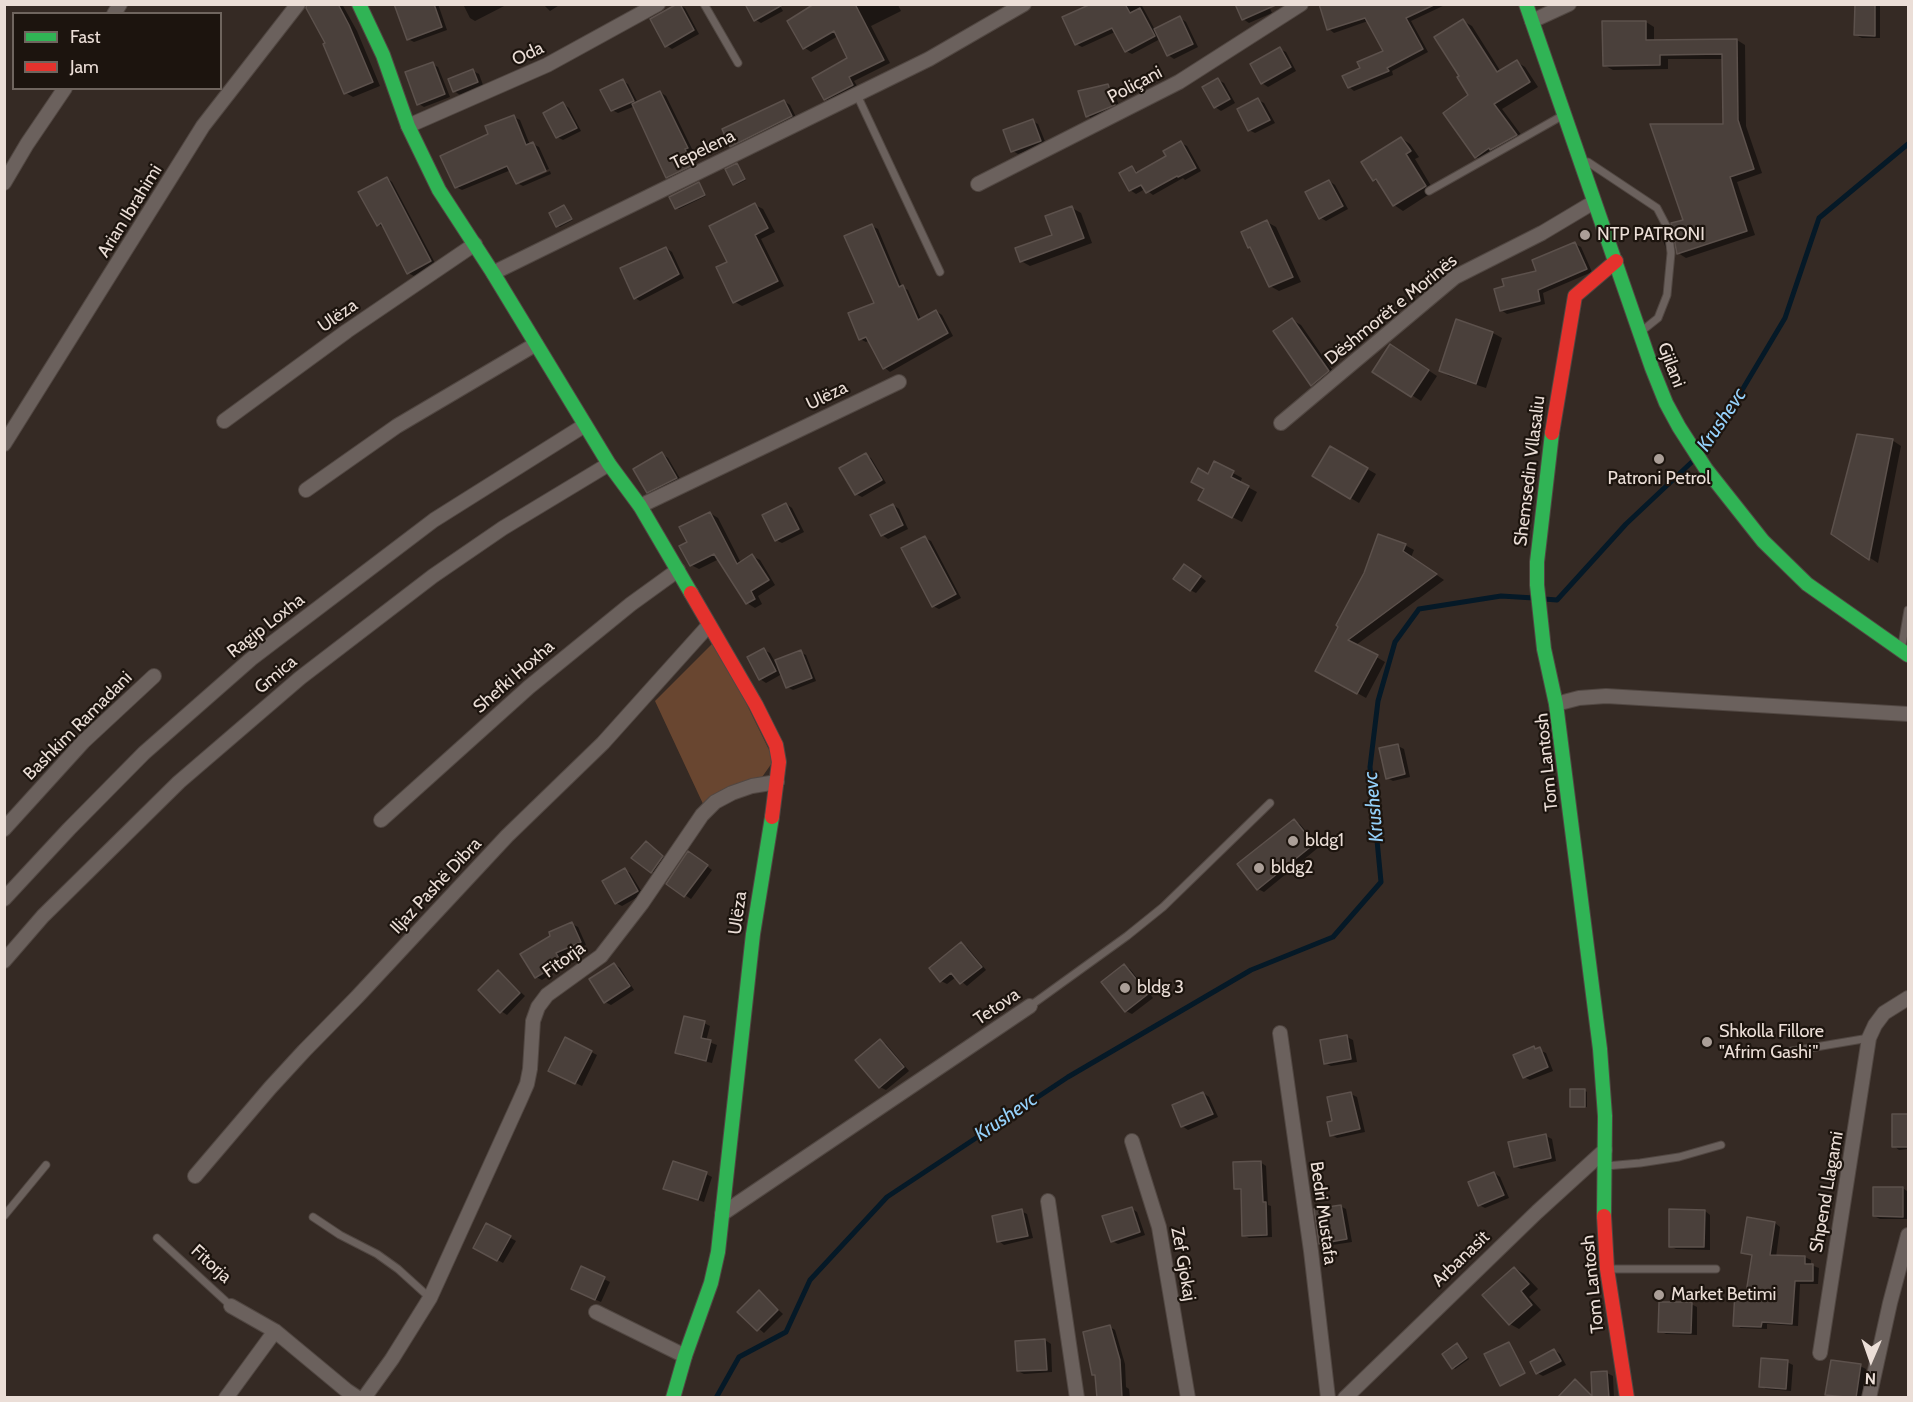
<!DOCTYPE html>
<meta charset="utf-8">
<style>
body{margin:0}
#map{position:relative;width:1913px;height:1402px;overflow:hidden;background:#352a24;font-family:Cabin,sans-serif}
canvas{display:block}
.frame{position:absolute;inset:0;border:6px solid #ebded7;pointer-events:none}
.legend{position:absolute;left:12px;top:12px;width:210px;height:78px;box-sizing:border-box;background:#1c140e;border:2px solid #6f655e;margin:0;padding:8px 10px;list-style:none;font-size:18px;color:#ebded7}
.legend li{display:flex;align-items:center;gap:12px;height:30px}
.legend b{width:30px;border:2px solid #6f655e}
.north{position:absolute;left:1841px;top:1330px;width:60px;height:60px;-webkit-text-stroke:4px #1c140e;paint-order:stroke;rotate:182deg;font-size:16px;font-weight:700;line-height:24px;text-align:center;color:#ebded7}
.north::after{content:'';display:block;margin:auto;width:21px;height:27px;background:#ebded7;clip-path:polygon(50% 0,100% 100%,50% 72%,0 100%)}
</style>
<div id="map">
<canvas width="1913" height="1402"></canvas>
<div class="frame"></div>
<ul class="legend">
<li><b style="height:8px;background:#30b455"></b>Fast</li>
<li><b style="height:8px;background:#e5322d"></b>Jam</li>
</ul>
<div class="north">N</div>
</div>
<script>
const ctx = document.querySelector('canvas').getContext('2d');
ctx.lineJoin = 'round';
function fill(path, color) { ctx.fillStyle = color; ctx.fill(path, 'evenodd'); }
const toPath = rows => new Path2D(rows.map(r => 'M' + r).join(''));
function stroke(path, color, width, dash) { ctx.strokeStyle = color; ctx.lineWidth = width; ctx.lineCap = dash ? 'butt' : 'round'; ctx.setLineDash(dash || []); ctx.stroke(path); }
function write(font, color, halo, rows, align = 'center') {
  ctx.font = font + ' Cabin,sans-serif'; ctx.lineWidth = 4.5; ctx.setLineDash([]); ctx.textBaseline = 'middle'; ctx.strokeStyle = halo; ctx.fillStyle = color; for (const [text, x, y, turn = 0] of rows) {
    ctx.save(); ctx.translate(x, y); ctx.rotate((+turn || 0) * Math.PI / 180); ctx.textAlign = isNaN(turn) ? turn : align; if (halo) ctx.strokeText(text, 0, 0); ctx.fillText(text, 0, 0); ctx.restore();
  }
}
const green = toPath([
 [713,643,725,660,774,760,760,780,742,786,730,786,704,806,655,701]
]);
const shadow = toPath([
 [315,4,342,4,357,31,380,86,353,97,346,93],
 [403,4,438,4,447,30,414,42,408,39],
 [463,4,508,4,475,21,470,18],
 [543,4,561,4,550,11],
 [779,4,783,11,761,23,756,20],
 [823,4,900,4,898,5,901,11,871,26,890,63,854,81,859,89,832,103,825,99,849,58,838,36,811,52,805,48],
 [1097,4,1141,4,1155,30,1180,18,1186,22,1198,47,1174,59,1168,55,1160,39,1132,54,1126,51,1115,32,1082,47,1076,44],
 [1237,4,1268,4,1272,13,1249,23,1243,19],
 [1326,4,1447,4,1411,21,1428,52,1392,71,1393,75,1354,91,1349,87,1362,69,1385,52,1368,21,1334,33,1329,29],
 [1856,4,1880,4,1880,38,1862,38,1856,35],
 [679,5,685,8,699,34,672,49,666,45],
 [1463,21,1472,26,1501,72,1517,62,1525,67,1538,87,1502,109,1525,140,1485,162,1476,157,1470,96,1461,77],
 [1646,22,1654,27,1654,41,1737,40,1745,45,1746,126,1762,173,1737,182,1755,235,1686,258,1678,253,1685,220,1724,126,1724,59,1668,59,1668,69,1613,70,1604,65],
 [1280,49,1286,52,1296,71,1268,87,1262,83],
 [432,64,438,67,450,97,424,107,419,104],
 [473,71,479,74,483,85,460,95,454,91],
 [1218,80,1224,83,1235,103,1221,111,1215,107],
 [622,81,628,84,638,103,660,92,666,96,693,151,690,153,696,169,673,180,667,177,635,106,618,113,612,110],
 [1107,85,1113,89,1120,108,1093,119,1087,116],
 [1258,100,1264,103,1275,123,1255,133,1249,130],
 [784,101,790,105,797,119,737,149,731,145],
 [563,104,569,108,581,131,563,140,557,137],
 [514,117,520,120,530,145,533,144,539,147,549,169,518,181,518,183,511,170,462,190,456,187,490,135],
 [1032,121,1038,124,1046,144,1018,154,1013,151],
 [1401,138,1410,144,1419,157,1415,159,1434,191,1403,211,1394,205,1381,184,1374,180],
 [1181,143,1187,146,1201,171,1185,180,1183,178,1153,195,1145,189,1136,194,1130,190,1132,167,1139,173,1169,157],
 [737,165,746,180,736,185,734,183],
 [550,171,551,174,523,186,519,184],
 [387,178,392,182,436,265,414,276,408,273,384,228,378,224],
 [1329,181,1335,185,1348,209,1326,221,1321,218],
 [699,184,706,196,679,209,676,208],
 [755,205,763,209,775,232,761,239,784,286,742,306,735,302],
 [564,206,573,220,560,227,557,226],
 [1072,208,1081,213,1092,243,1030,266,1021,261,1054,236],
 [1267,222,1276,227,1301,282,1279,291,1270,286,1253,249,1249,247],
 [872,226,878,229,902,287,908,290,921,319,936,311,942,315,953,336,890,372,885,368,870,340,866,342,860,339,876,303],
 [1659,229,1665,233,1667,249,1666,249],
 [1575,244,1581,247,1592,272,1543,293,1545,304,1507,314,1501,310,1538,272],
 [666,248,672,252,684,278,640,301,635,298],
 [1292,320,1301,325,1337,377,1321,390,1312,385],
 [1457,321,1493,333,1502,338,1486,388,1449,376,1440,371],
 [1399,351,1437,376,1421,401,1374,371],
 [1892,440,1901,446,1878,563,1833,534],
 [1331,448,1376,474,1359,503,1314,476],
 [662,454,668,458,682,482,654,495,648,492],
 [866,455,871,458,886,483,862,497,856,494],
 [1233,473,1242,478,1240,483,1257,492,1242,522,1209,505,1205,488],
 [786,504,792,508,804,532,782,543,776,540],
 [893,505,899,509,908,529,888,539,882,535],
 [710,513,718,518,741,563,752,556,760,560,775,585,758,596,762,604,755,608,747,603,719,559,699,569,691,565,689,543],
 [925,538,931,541,961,598,939,609,933,606],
 [1405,545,1414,550,1411,557,1444,580,1356,645,1385,662,1366,698,1317,670],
 [1190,569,1206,581,1196,593,1190,590],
 [764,650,770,653,775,662,800,652,806,655,816,681,793,690,787,687,782,674,766,683,760,679],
 [1398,746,1404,749,1410,777,1393,781,1387,778],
 [1294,821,1300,824,1319,847,1264,892,1258,889],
 [647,843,668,861,658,875,633,858],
 [694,856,712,870,691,899,668,884],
 [625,870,630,873,643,894,622,906,616,903],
 [572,924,578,927,586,945,560,956,566,965,542,980,536,977],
 [961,944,967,947,986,970,967,986,956,977,947,984,941,981],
 [614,964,620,968,634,990,611,1005,605,1002],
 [1125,966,1130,969,1153,998,1132,1014,1126,1011],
 [498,972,525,996,507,1015,501,1011],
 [704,1023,710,1026,706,1041,717,1045,712,1063,682,1056,677,1052],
 [1347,1037,1353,1040,1357,1062,1331,1066,1325,1063],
 [566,1039,597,1055,582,1086,550,1070],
 [880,1040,886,1044,909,1071,886,1090,880,1087],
 [1534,1048,1546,1053,1553,1071,1530,1080,1524,1077],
 [1584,1090,1587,1092,1587,1107,1571,1106],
 [1203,1093,1209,1097,1218,1117,1188,1130,1182,1126],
 [1351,1094,1357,1097,1365,1132,1337,1138,1332,1135],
 [1893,1115,1908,1115,1908,1149,1899,1150,1894,1146],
 [1546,1136,1552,1139,1556,1161,1521,1169,1515,1166],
 [1260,1162,1266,1166,1268,1205,1271,1206,1272,1237,1249,1238,1243,1235,1243,1192,1236,1188],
 [1494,1173,1500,1177,1509,1198,1485,1208,1479,1205],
 [706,1174,712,1177,704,1202,671,1191],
 [1903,1188,1908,1192,1908,1219,1880,1219,1874,1216],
 [1340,1206,1346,1209,1352,1242,1326,1246,1320,1243],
 [1132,1209,1137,1212,1145,1235,1118,1244,1112,1241],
 [1021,1211,1027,1214,1033,1238,1004,1245,999,1241],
 [1705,1211,1710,1215,1710,1250,1676,1249,1670,1246],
 [1775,1223,1780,1227,1776,1257,1805,1257,1811,1260,1811,1265,1819,1268,1818,1284,1800,1284,1798,1326,1767,1324,1767,1329,1741,1328,1735,1325,1747,1294,1754,1256,1743,1252],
 [487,1225,516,1241,503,1263,475,1247],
 [582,1268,610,1282,601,1302,578,1292],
 [1515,1268,1524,1274,1538,1289,1529,1297,1541,1310,1519,1329,1510,1324],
 [759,1292,783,1314,764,1333,739,1312],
 [1691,1304,1697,1307,1697,1335,1666,1334,1660,1331],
 [1110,1327,1115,1330,1125,1364,1126,1387,1129,1389,1130,1398,1099,1398,1096,1376,1093,1374],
 [1045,1340,1051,1344,1052,1372,1024,1374,1018,1371],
 [1457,1345,1469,1359,1455,1369,1453,1367],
 [1554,1350,1560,1354,1566,1365,1543,1376,1537,1373],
 [1787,1362,1793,1365,1791,1391,1766,1389,1761,1386],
 [1860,1366,1866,1369,1862,1398,1835,1398,1827,1394],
 [1607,1373,1613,1376,1614,1398,1562,1398,1576,1381,1593,1396]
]);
const stream = toPath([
 [1702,451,1710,444,1785,318,1819,218,1908,144],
 [1544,599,1557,600,1626,524,1694,460],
 [716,1398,739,1357,786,1332,810,1280,887,1197,1068,1077,1251,970,1333,937,1381,882,1370,767,1378,701,1395,642,1419,609,1501,596,1534,598]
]);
const building = toPath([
 [307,4,338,4,349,25,373,82,344,94,323,44,325,43,306,8,307,4],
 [394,4,434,4,442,27,407,40,394,4],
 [677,4,680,4,694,30,665,47,650,19,677,4],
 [745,4,784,4,754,21,745,4],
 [814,4,855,4,884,60,849,77,853,85,824,100,812,78,847,58,834,31,803,49,787,21,814,4],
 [1091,4,1125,4,1130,13,1140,8,1155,36,1125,52,1112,28,1075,45,1062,17,1091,4],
 [1235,4,1278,4,1242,20,1235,4],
 [1319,4,1436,4,1406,18,1423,49,1387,68,1389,71,1348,88,1342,76,1360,68,1357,62,1383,51,1365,18,1327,30,1319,4],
 [1855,4,1875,4,1875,36,1854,35,1855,4],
 [1180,16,1193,44,1167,56,1154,29,1180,16],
 [1463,19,1497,72,1517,60,1530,82,1494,104,1517,135,1490,150,1489,148,1475,158,1443,113,1468,95,1457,77,1459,76,1434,37,1463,19],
 [1602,21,1646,21,1646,40,1737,39,1738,120,1754,169,1730,177,1747,231,1677,254,1671,223,1683,220,1650,124,1723,124,1722,54,1660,55,1660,65,1603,66,1602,21],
 [1280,47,1291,67,1261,84,1250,64,1280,47],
 [433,62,445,94,417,105,405,72,433,62],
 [473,69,478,82,453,92,448,79,473,69],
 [1218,78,1230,99,1214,108,1202,87,1218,78],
 [623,79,634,101,611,111,600,90,623,79],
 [1108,84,1115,105,1086,117,1078,91,1108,84],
 [660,91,688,148,685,149,691,161,689,162,691,166,666,178,632,104,660,91],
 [1258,98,1270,120,1248,131,1237,109,1258,98],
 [784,100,792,116,730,147,722,129,784,100],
 [563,102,577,128,556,138,543,113,563,102],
 [514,115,526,145,533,142,546,171,516,184,507,166,455,188,440,156,488,134,485,126,514,115],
 [1033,119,1041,141,1011,152,1003,130,1033,119],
 [1401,137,1411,151,1406,154,1426,186,1393,206,1376,179,1373,181,1361,162,1401,137],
 [1181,141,1196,168,1178,177,1177,176,1146,193,1141,185,1129,191,1119,173,1132,166,1136,173,1166,156,1163,151,1181,141],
 [737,163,745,179,733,185,725,169,737,163],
 [387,177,431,261,407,274,381,223,377,226,358,192,387,177],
 [1329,180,1343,206,1319,219,1305,192,1329,180],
 [699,182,705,195,675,209,669,197,699,182],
 [755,203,768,228,755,235,778,281,733,303,716,267,727,262,709,226,755,203],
 [564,205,572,219,556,227,549,213,564,205],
 [1072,206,1084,238,1020,262,1015,248,1052,235,1045,216,1072,206],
 [1267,220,1293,277,1269,287,1250,247,1248,248,1241,232,1267,220],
 [872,224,899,287,903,285,918,320,936,310,948,333,883,369,866,337,859,340,848,313,874,303,844,236,872,224],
 [1575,242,1587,269,1538,290,1540,301,1500,311,1494,289,1504,286,1502,279,1536,271,1532,260,1575,242],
 [666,247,679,274,634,299,620,268,666,247],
 [1292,318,1329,371,1311,386,1273,331,1292,318],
 [1456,319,1493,332,1476,384,1439,371,1456,319],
 [1390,344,1429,370,1411,397,1372,372,1390,344],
 [1857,434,1893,439,1869,560,1831,534,1857,434],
 [1330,446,1368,468,1350,499,1312,476,1330,446],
 [662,452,677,478,647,493,633,469,662,452],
 [866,453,882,480,855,495,839,468,866,453],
 [1214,461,1234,471,1231,477,1249,486,1232,518,1198,500,1204,489,1191,482,1198,468,1208,474,1214,461],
 [786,503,799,529,775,541,762,515,786,503],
 [893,504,903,525,881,536,870,515,893,504],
 [710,512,737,564,752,554,769,580,751,591,755,599,746,604,714,554,690,566,679,546,687,542,679,527,710,512],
 [1378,534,1406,544,1403,551,1437,574,1348,640,1378,655,1357,694,1315,671,1338,627,1336,625,1364,573,1378,534],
 [925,536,956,594,932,607,901,548,925,536],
 [1184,564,1201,576,1190,591,1173,579,1184,564],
 [764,648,776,671,759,680,747,657,764,648],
 [801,650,812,678,786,688,775,660,801,650],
 [1398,744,1405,774,1386,779,1379,748,1398,744],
 [1294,819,1314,844,1257,890,1237,864,1294,819],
 [646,841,663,856,651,873,631,858,646,841],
 [688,851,708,865,684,897,666,884,688,851],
 [625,868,638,891,615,904,602,881,625,868],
 [572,922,581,942,556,953,561,962,535,978,520,954,550,936,549,932,572,922],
 [961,942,982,967,960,984,951,973,940,982,929,968,961,942],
 [614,963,630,986,604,1003,589,979,614,963],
 [1124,964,1148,994,1125,1012,1101,982,1124,964],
 [498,970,520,993,500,1013,478,990,498,970],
 [684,1016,705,1021,701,1038,711,1040,706,1061,675,1053,684,1016],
 [1347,1035,1351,1059,1324,1064,1320,1040,1347,1035],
 [565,1037,592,1051,575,1084,548,1071,565,1037],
 [880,1039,904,1067,879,1088,855,1060,880,1039],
 [1534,1046,1535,1049,1540,1047,1548,1067,1523,1078,1513,1055,1534,1046],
 [1570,1089,1585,1089,1585,1107,1570,1107,1570,1089],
 [1203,1092,1213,1114,1181,1127,1172,1105,1203,1092],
 [1351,1092,1360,1129,1330,1136,1327,1122,1332,1121,1327,1097,1351,1092],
 [1892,1114,1908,1114,1908,1147,1892,1147,1892,1114],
 [1546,1134,1551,1158,1514,1167,1508,1142,1546,1134],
 [673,1161,707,1172,698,1200,663,1189,673,1161],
 [1261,1161,1263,1202,1266,1202,1267,1235,1242,1236,1241,1189,1234,1189,1233,1162,1261,1161],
 [1494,1172,1504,1195,1478,1206,1468,1182,1494,1172],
 [1873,1187,1903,1187,1903,1217,1873,1216,1873,1187],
 [1341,1205,1347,1239,1319,1244,1314,1209,1341,1205],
 [1132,1207,1140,1232,1111,1242,1102,1216,1132,1207],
 [1022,1209,1028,1236,997,1242,992,1216,1022,1209],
 [1669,1209,1705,1210,1704,1247,1669,1247,1669,1209],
 [1747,1217,1775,1222,1770,1255,1805,1256,1805,1264,1813,1264,1813,1281,1795,1281,1792,1324,1762,1322,1761,1327,1733,1326,1735,1292,1746,1293,1752,1255,1741,1253,1747,1217],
 [486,1223,511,1236,497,1261,473,1248,486,1223],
 [581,1266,605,1277,595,1300,571,1289,581,1266],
 [1514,1267,1529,1284,1521,1291,1532,1305,1509,1325,1482,1295,1514,1267],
 [759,1290,778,1310,757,1331,737,1312,759,1290],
 [1659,1302,1692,1302,1691,1333,1658,1332,1659,1302],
 [1110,1325,1120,1360,1122,1398,1097,1398,1095,1375,1092,1375,1083,1332,1110,1325],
 [1045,1339,1047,1370,1017,1371,1015,1341,1045,1339],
 [1509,1342,1525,1373,1500,1386,1484,1354,1509,1342],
 [1457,1343,1467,1358,1452,1369,1442,1354,1457,1343],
 [1554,1349,1561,1361,1536,1374,1530,1362,1554,1349],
 [1761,1358,1788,1360,1786,1389,1759,1387,1761,1358],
 [1831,1360,1861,1364,1856,1398,1825,1395,1831,1360],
 [1607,1371,1609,1398,1557,1398,1575,1379,1592,1396,1591,1372,1607,1371]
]);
const lane = toPath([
 [704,4,738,63],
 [857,95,940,272],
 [1588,162,1657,208,1668,229,1671,253,1667,295,1658,318,1643,330],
 [1429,191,1560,117],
 [1902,645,1908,610],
 [1030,1006,1127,936,1163,907,1270,803],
 [1786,1052,1869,1038],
 [1606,1166,1640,1163,1679,1157,1721,1145],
 [4,1216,46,1165],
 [313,1217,340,1235,377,1254,398,1269,430,1298],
 [157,1238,231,1306],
 [1608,1269,1716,1269]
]);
const street = toPath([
 [114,14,120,4],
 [1532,21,1569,4],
 [408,126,547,65,658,4],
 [4,183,27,144,65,88],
 [978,184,1179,82,1301,4],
 [493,273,929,59,1024,4],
 [224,421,347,331,475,244],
 [1281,423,1455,277,1542,233,1594,202],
 [4,444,203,126,298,4],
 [306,490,397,426,536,344],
 [640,506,899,382],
 [1556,704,1579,698,1606,696,1908,714],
 [381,820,529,687,631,604,678,570],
 [4,829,83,742,154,676],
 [4,899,69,829,144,753,251,659,434,520,585,425],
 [4,961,43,916,179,782,300,678,433,576,503,528,609,464],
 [1280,1033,1311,1251,1328,1398],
 [1132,1141,1159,1227,1188,1398],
 [195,1176,270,1088,304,1051,357,997,507,836,603,743,709,625],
 [1048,1201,1077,1398],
 [722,1214,1030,1006],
 [231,1306,275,1331,346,1390,358,1398],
 [596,1312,685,1356],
 [1820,1353,1869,1038,1875,1025,1884,1013,1908,998],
 [226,1398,275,1331],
 [364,1398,392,1359,430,1298,520,1100,527,1084,530,1069,533,1021,538,1007,547,995,601,956,642,903,702,815,715,802,732,793,752,786,777,782],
 [1345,1398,1537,1212,1605,1150],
 [1869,1398,1890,1303,1908,1235]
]);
const fast = toPath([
 [359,4,383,55,408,126,439,190,493,273,609,464,640,506,691,593],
 [1526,4,1652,368,1666,403,1679,427,1706,469,1763,541,1807,584,1908,655],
 [1552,433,1537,562,1537,585,1544,649,1556,704,1600,1049,1605,1116,1604,1216],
 [673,1398,685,1356,711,1283,718,1252,753,934,772,817]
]);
const jam = toPath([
 [1552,433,1575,296,1616,261],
 [691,593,756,705,776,745,779,762,772,817],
 [1604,1216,1607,1269,1627,1398]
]);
const markers = [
 [1585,235,6,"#ab9f98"],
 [1659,459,6,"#ab9f98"],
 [1293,841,6,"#ab9f98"],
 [1259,868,6,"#ab9f98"],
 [1125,988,6,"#ab9f98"],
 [1707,1042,6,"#ab9f98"],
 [1659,1295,6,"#ab9f98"]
];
const streetNames = [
 ["Oda",528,54,-25],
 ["Poliçani",1135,85,-28],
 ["Tepelena",703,150,-26],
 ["Arian Ibrahimi",130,211,-58],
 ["Dëshmorët e Morinës",1391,310,-39],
 ["Ulëza",338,316,-35],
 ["Gjilani",1671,365,69],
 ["Ulëza",827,396,-26],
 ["Shemsedin Vllasaliu",1530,471,-83],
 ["Ragip Loxha",266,626,-38],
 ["Gmica",276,675,-40],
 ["Shefki Hoxha",514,677,-41],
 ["Bashkim Ramadani",78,726,-45],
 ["Tom Lantosh",1547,762,-96],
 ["Iljaz Pashë Dibra",436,886,-47],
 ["Ulëza",738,913,-82],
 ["Fitorja",564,960,-36],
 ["Tetova",997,1007,-34],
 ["Shpend Llagami",1827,1192,-80],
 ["Bedri Mustafa",1323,1213,82],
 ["Arbanasit",1461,1259,-44],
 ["Fitorja",211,1264,42],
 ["Zef Gjokaj",1183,1264,80],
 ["Tom Lantosh",1593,1284,-96]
];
const poiNames = [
 ["NTP PATRONI",1597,235],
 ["Patroni Petrol",1659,479,"center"],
 ["bldg1",1305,841],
 ["bldg2",1271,868],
 ["bldg 3",1137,988],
 ["Shkolla Fillore",1719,1032],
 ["\"Afrim Gashi\"",1719,1053],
 ["Market Betimi",1671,1295]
];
const waterNames = [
 ["Krushevc",1722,420,-56],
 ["Krushevc",1374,807,-95],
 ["Krushevc",1006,1117,-34]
];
fill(green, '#694630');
fill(shadow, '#0007');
stroke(stream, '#051927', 5);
fill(building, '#4a403b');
stroke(building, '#5c514c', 1.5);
stroke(lane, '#514742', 9);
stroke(street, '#514742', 16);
stroke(fast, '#514742', 16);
stroke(jam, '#514742', 16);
stroke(lane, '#6b615d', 7);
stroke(street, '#6b615d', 14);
stroke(fast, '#30b455', 14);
stroke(jam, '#e5322d', 14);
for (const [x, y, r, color] of markers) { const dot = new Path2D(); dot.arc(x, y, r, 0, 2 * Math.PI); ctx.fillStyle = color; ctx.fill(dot); stroke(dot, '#1c140e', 2); }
write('18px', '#ebded7', '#1c140e', streetNames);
write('18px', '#ebded7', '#1c140e', poiNames, 'left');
write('italic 20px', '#95d1fb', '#1c140e', waterNames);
</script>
